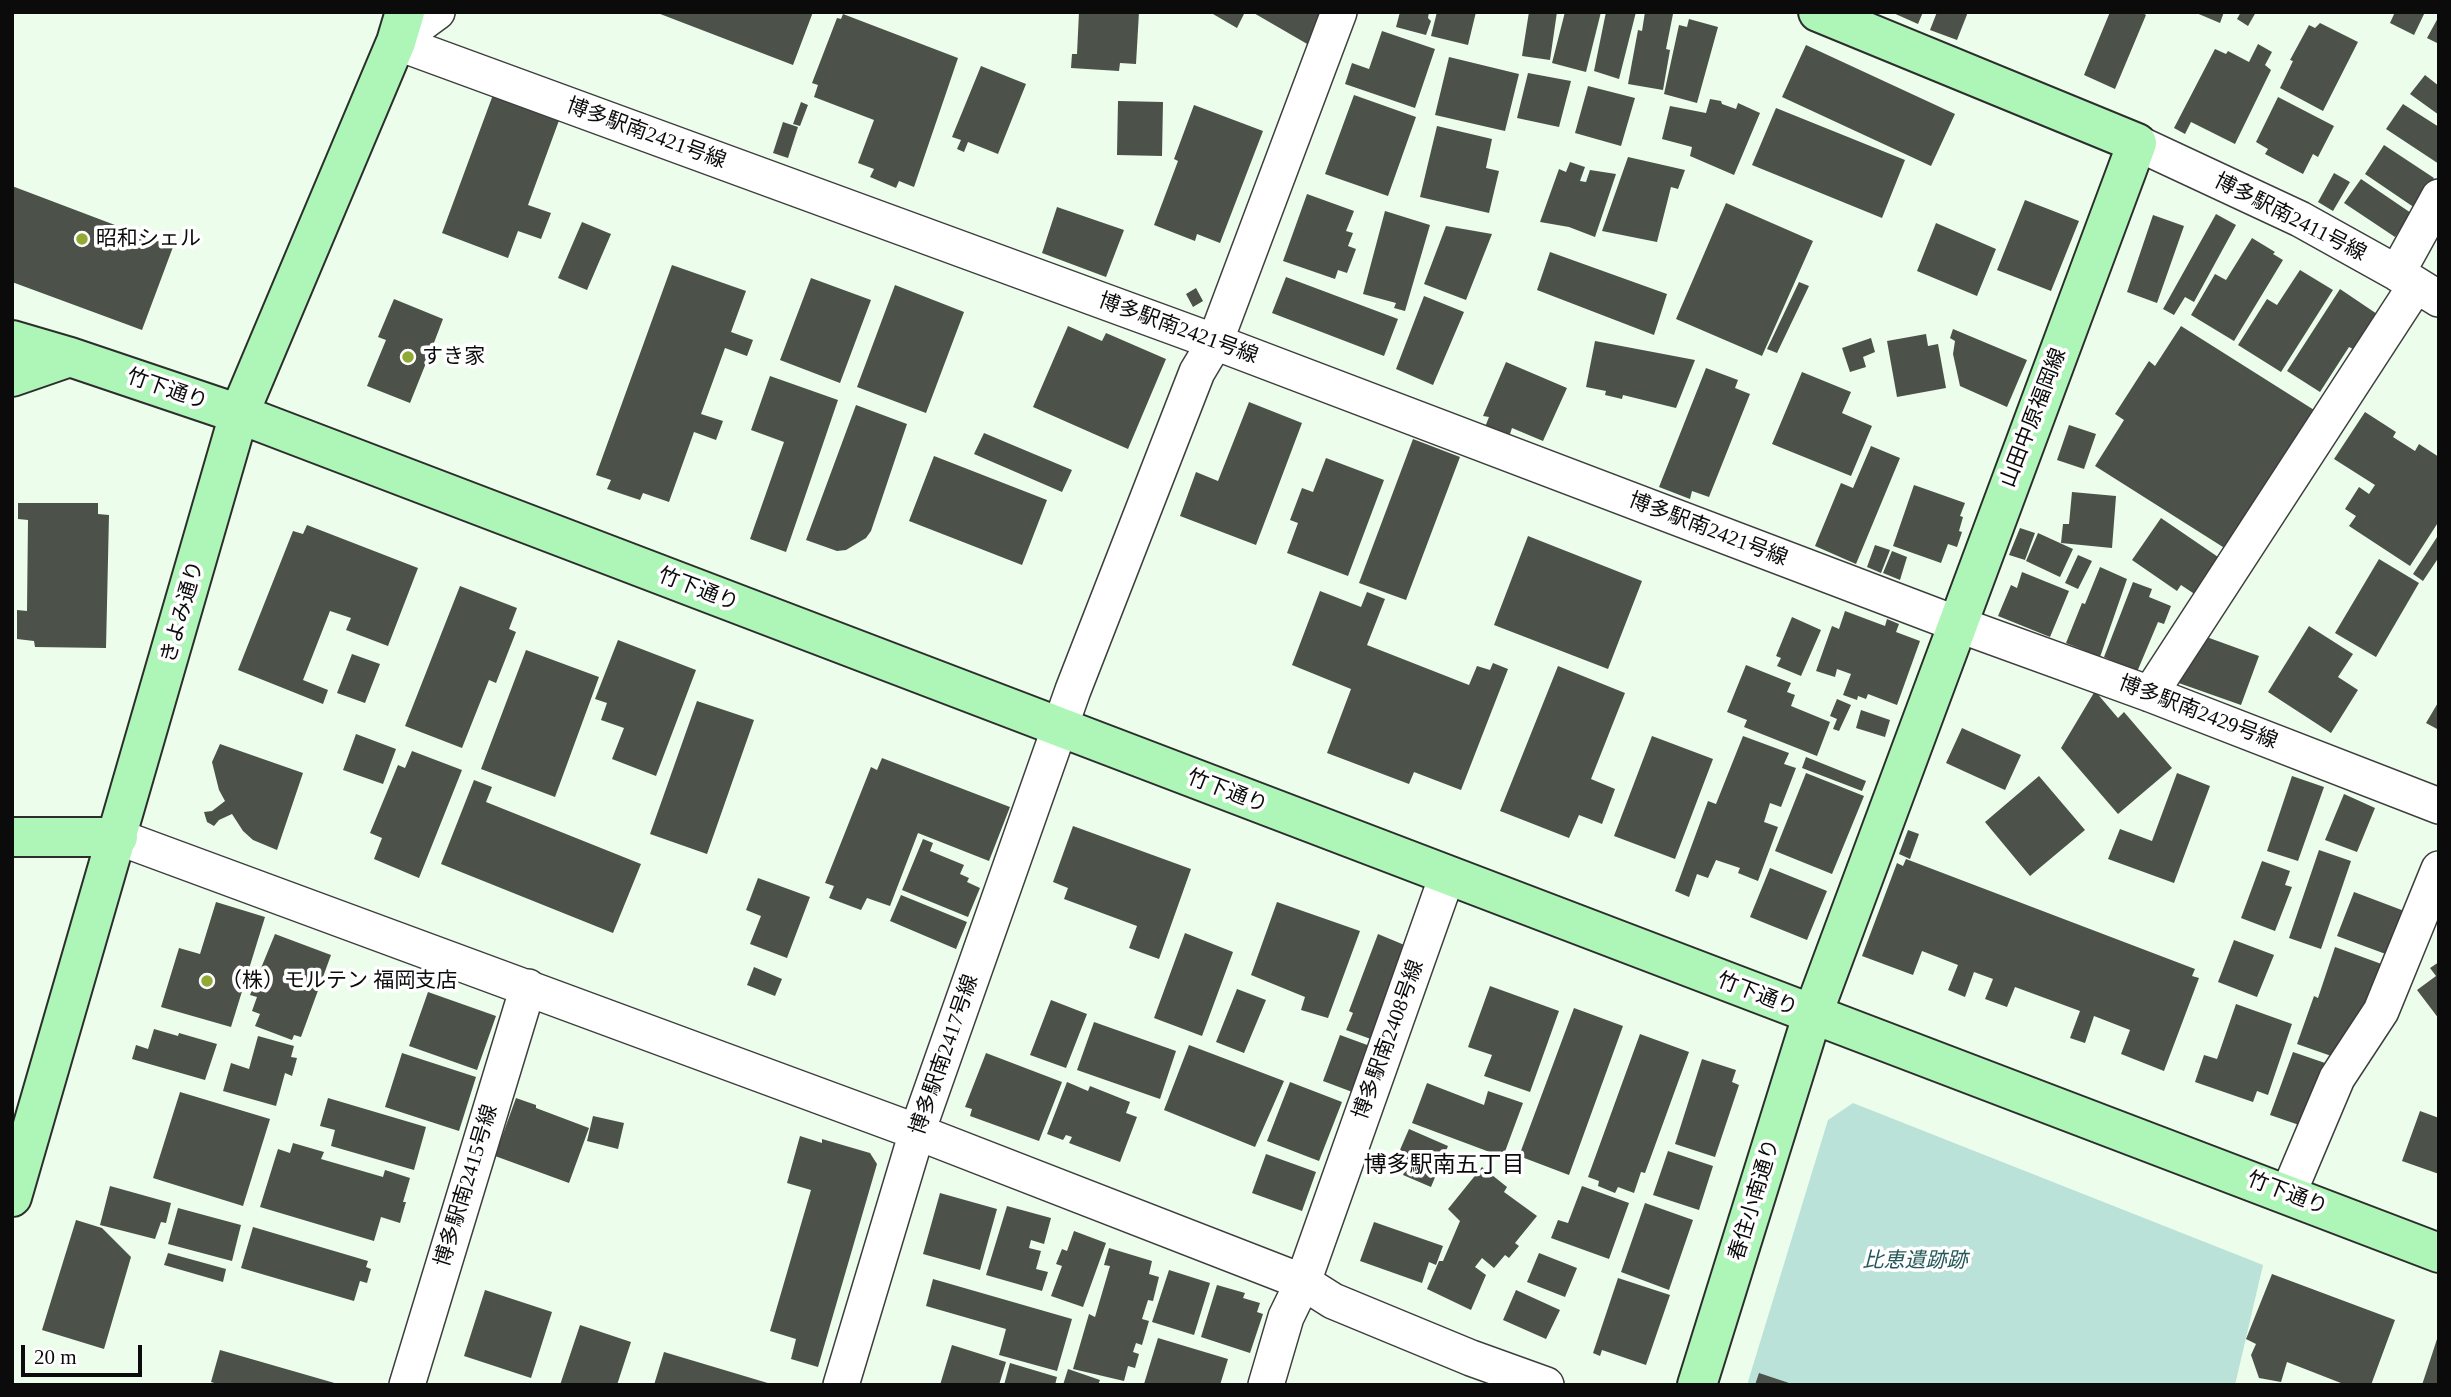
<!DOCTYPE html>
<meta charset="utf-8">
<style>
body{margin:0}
#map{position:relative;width:2451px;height:1397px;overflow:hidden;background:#ecfdec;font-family:"Times New Roman",serif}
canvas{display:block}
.frame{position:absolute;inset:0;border:14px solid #0b0b0b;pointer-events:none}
.scale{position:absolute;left:21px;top:1345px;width:121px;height:32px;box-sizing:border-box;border:4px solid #0b0b0b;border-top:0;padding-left:9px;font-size:21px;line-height:24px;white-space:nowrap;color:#0b0b0b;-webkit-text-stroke:5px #fff;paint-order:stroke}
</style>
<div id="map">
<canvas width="2451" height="1397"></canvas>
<div class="frame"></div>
<div class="scale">20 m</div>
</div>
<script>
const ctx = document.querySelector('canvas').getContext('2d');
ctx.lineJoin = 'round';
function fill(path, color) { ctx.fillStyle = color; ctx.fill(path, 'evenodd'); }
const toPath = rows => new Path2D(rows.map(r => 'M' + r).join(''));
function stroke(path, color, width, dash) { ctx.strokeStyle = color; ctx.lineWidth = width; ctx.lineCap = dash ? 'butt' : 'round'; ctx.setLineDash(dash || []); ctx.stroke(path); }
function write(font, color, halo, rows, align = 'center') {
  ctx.font = font + ' "Times New Roman","Noto Sans JP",serif'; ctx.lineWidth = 7; ctx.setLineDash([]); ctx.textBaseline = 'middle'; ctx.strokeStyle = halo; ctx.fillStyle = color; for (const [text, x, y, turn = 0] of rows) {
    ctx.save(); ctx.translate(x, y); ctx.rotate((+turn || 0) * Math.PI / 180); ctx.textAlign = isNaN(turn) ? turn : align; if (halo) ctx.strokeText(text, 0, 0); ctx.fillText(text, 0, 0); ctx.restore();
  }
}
const green = toPath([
 [1853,1103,2263,1265,2235,1385,1747,1385,1828,1120]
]);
const building = toPath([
 [655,12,813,12,793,65],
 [1079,12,1139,12,1136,64,1120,63,1119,71,1071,68,1072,54,1077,54],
 [1214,12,1245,12,1237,28,1213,14],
 [1252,12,1327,12,1309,45],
 [1400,12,1429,12,1428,18,1431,21,1426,35,1396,27],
 [1437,12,1476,12,1468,45,1431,36],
 [1529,12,1557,12,1550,60,1522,56],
 [1565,12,1601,12,1586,72,1552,63],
 [1606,12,1636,12,1619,79,1594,71],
 [1645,12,1673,14,1666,49,1670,50,1663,90,1628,84,1638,30,1642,31],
 [1891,12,1923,12,1918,24],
 [1937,12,1968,12,1957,40,1930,30],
 [2110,12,2141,12,2146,15,2115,89,2084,75],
 [2194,12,2224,12,2220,23],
 [2241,12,2256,12,2248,26,2237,19],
 [2395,12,2425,12,2414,35,2390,23],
 [843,14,958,58,914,187,899,181,896,188,870,177,874,169,858,163,874,120,814,97,818,85,812,83,837,18,841,19],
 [2439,16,2439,44,2427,38],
 [1689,19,1718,27,1697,103,1664,94,1679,25,1687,27],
 [2320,23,2358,42,2323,111,2280,88,2293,61,2290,60,2309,25,2315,28],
 [1382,31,1435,49,1415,108,1345,84,1352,63,1369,69],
 [2258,44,2272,52,2265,65,2271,70,2235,144,2191,122,2185,134,2174,128,2215,49,2226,54,2228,51,2249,62],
 [1806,45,1955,114,1931,166,1782,97],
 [1449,57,1519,74,1505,131,1435,115],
 [981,66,1026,84,998,154,968,142,964,152,957,149,961,140,952,137],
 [1528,73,1571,81,1559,127,1517,118],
 [2425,75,2439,86,2439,115,2410,94],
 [1588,86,1635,98,1621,146,1575,133],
 [494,92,561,115,528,205,551,213,541,239,518,231,508,258,442,233],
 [1354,95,1416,117,1388,196,1325,174],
 [2278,97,2334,126,2318,157,2313,154,2303,174,2265,154,2268,149,2256,142],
 [1710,99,1721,101,1722,104,1736,109,1738,103,1760,113,1734,175,1690,156,1692,147,1662,139,1670,106,1706,113],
 [1118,101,1163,102,1162,156,1117,155],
 [801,102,808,105,800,126,793,124],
 [2403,104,2439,127,2439,164,2386,129],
 [1194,105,1263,131,1220,243,1197,234,1195,241,1154,225,1178,161,1174,159],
 [1776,108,1905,160,1882,218,1752,165],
 [783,122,798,127,788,158,773,153],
 [1437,126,1492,139,1486,168,1499,171,1489,213,1420,197],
 [2384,145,2434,178,2415,208,2365,174],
 [1628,157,1685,170,1678,189,1671,187,1657,242,1602,231],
 [1570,162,1585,167,1580,181,1586,182,1590,170,1616,174,1595,237,1569,227,1540,222,1559,169,1566,172],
 [2334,173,2350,182,2333,211,2318,202],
 [2361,179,2411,213,2395,237,2344,203],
 [12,186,173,247,142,330,12,282],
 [1307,194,1354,211,1346,231,1353,233,1348,246,1356,249,1347,273,1338,270,1335,279,1283,261],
 [2025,200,2079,221,2051,291,1997,270],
 [1726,203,1813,241,1762,356,1676,319],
 [1057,207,1124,230,1106,277,1042,253],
 [1385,211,1430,225,1405,311,1394,308,1396,303,1363,294],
 [2216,214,2236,225,2194,302,2185,297,2174,315,2163,309],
 [2153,215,2184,226,2157,303,2127,292],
 [582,222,611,234,587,290,558,278],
 [1936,223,1996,249,1977,296,1917,271],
 [1446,226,1492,234,1466,300,1424,284],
 [2252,238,2275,252,2273,254,2283,260,2234,341,2191,315,2215,274,2226,280],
 [1550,252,1667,294,1654,335,1537,290],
 [672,265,746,291,731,332,753,340,747,356,725,348,701,414,723,421,716,440,694,432,669,502,643,493,640,500,607,489,611,480,596,475],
 [2300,270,2333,290,2281,372,2238,345,2267,299,2277,305],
 [1286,277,1398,319,1384,356,1272,313],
 [811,278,871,300,840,383,780,360],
 [1799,282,1809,286,1777,353,1767,349],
 [895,285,964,312,926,413,857,387],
 [1196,288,1203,301,1193,307,1186,294],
 [2340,289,2380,316,2357,351,2349,347,2320,392,2287,371],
 [1424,296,1464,312,1433,385,1396,369],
 [394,299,443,319,432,348,439,351,433,366,426,363,410,403,367,386,386,340,378,337],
 [1068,326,1102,341,1106,333,1166,359,1128,449,1033,407],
 [2181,326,2322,415,2234,554,2095,466,2124,420,2115,414,2149,361,2155,366],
 [1953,329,2027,360,2007,407,1960,386,1953,354,1955,341,1950,338],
 [1926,334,1928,346,1938,344,1946,388,1897,397,1887,341],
 [1871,338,1875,352,1863,357,1866,367,1850,372,1842,348],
 [1595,341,1695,360,1676,408,1623,395,1622,399,1605,395,1606,391,1586,387],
 [1506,362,1567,388,1543,441,1512,428,1509,437,1485,427,1489,417,1483,416],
 [1706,368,1738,380,1735,388,1750,394,1709,497,1692,491,1690,499,1659,487],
 [1802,372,1851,392,1842,413,1872,426,1851,476,1772,444],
 [770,376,838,400,786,552,750,539,784,442,751,430],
 [1249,402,1302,423,1256,545,1180,516,1196,472,1218,481],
 [856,405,907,424,871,531,866,538,846,550,837,551,806,540],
 [2365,412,2396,432,2393,437,2415,451,2419,444,2439,457,2439,521,2410,566,2349,526,2356,516,2345,509,2359,487,2369,494,2375,485,2334,459],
 [2069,425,2096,434,2084,469,2057,460],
 [984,433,1072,470,1062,492,974,454],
 [1413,439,1460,457,1406,600,1359,583],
 [1871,446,1900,458,1856,564,1815,546,1841,483,1853,488],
 [934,456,1047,500,1022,565,909,521],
 [1326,458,1384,480,1348,576,1287,553,1298,523,1290,520,1302,488,1313,492],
 [1914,485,1965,503,1960,516,1963,517,1959,531,1962,532,1957,547,1948,544,1941,563,1893,546],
 [2072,492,2116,496,2112,548,2061,543,2063,524,2069,524],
 [18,503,98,503,98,514,109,515,106,648,35,647,34,641,17,639,17,610,27,611,28,520,18,519],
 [2161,518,2221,559,2196,595,2181,585,2177,591,2132,560],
 [307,525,418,568,388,646,346,630,351,618,330,611,303,680,328,690,323,704,238,670,293,531,303,534],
 [2020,528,2035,533,2025,560,2009,555],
 [2038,533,2073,549,2060,577,2026,561],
 [2439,534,2439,557,2423,581,2413,574],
 [1528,536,1642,581,1608,669,1494,625],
 [1875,545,1890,550,1881,573,1867,567],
 [1892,551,1907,557,1900,580,1883,573],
 [2078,555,2092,561,2078,589,2065,583],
 [2379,559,2419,583,2376,657,2335,633],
 [2100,567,2127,579,2100,657,2066,643,2082,603,2085,604],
 [2022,572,2069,591,2050,637,1998,616,2011,585,2017,588],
 [2133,582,2152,589,2149,597,2171,606,2164,624,2158,622,2137,672,2104,657],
 [460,586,517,608,509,629,516,632,496,683,489,680,462,748,405,726],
 [1320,591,1361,607,1367,592,1385,599,1367,645,1469,685,1477,666,1490,670,1493,663,1508,669,1461,790,1414,772,1409,784,1327,753,1351,689,1292,665],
 [1845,611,1885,626,1887,619,1899,624,1896,632,1920,641,1897,705,1868,694,1866,699,1858,696,1857,700,1843,695,1851,674,1837,669,1835,677,1816,671,1832,626,1839,629],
 [1792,617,1821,630,1801,676,1777,666,1781,658,1776,656],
 [2309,626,2353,654,2338,677,2358,690,2331,733,2268,692],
 [2201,635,2259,656,2241,705,2173,681],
 [618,640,696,670,656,776,612,759,624,728,601,720,607,703,595,699],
 [526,650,599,677,555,797,481,769],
 [352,654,380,664,365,703,337,693],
 [1746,665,1791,683,1787,692,1795,695,1791,706,1830,722,1817,756,1744,727,1747,720,1727,712],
 [1558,666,1625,693,1591,779,1615,789,1602,824,1579,815,1569,838,1500,811],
 [2095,691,2118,718,2124,712,2172,768,2118,814,2061,748],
 [1837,699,1851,705,1839,731,1833,729,1837,719,1830,716],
 [697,701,754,720,707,854,650,834],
 [2439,701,2439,730,2426,723],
 [1861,710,1890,720,1885,737,1856,728],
 [1962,728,2021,755,2005,790,1946,763],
 [356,734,396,749,383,784,343,770],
 [1652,736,1713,759,1675,859,1614,836],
 [1743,736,1789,753,1784,764,1796,768,1781,807,1770,803,1764,822,1778,827,1758,881,1738,873,1740,868,1716,860,1708,878,1697,874,1689,897,1675,891,1708,801,1716,804],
 [220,744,303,773,277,850,253,840,243,831,232,814,219,820,214,826,207,822,204,812,212,811,225,801,219,790,212,762],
 [412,751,462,770,419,878,374,859,382,838,370,833,398,765,405,768],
 [1806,757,1866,781,1862,791,1802,768],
 [882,758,1010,807,989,861,918,833,890,906,867,898,861,910,829,898,834,886,825,883,871,767,877,770],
 [1806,773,1864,796,1832,874,1775,851],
 [2177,773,2210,786,2174,883,2108,859,2120,829,2152,841],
 [2039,776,2085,830,2030,876,1985,822],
 [2292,776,2324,787,2298,861,2267,851],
 [474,780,492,787,486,802,641,864,613,933,441,864],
 [2344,794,2375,808,2357,852,2325,840],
 [1073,826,1191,869,1159,959,1129,948,1137,926,1064,899,1068,888,1053,882],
 [1908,830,1919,834,1910,859,1899,854],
 [923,839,933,843,930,851,964,865,960,874,969,878,967,882,980,888,968,917,902,890],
 [2319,850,2351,861,2321,949,2289,938],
 [1906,859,2195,969,2192,976,2199,978,2164,1071,2121,1054,2130,1030,2094,1016,2085,1043,2070,1038,2080,1011,2015,987,2007,1007,1985,999,1993,979,1974,972,1965,997,1948,990,1958,965,1922,951,1913,975,1862,956,1897,863,1903,866],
 [2262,861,2290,871,2285,885,2292,887,2275,931,2241,918],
 [1770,868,1827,891,1807,940,1750,917],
 [758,878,810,897,787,958,750,944,761,916,746,910],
 [2354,892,2407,912,2391,956,2337,936],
 [901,895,967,922,956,949,890,921],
 [216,902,265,917,231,1027,161,1007,179,948,200,954],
 [1277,902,1360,931,1328,1018,1301,1010,1305,997,1251,975],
 [1185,933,1233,952,1202,1036,1154,1018],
 [275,934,331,955,301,1037,294,1035,292,1040,255,1026,260,1014,252,1011,257,997,250,995],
 [1378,934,1414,949,1379,1042,1346,1030,1353,1013,1349,1011],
 [2234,940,2274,955,2257,997,2218,982],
 [2335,947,2387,966,2337,1058,2297,1044,2314,996,2318,998],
 [2439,962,2439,1019,2417,990,2436,976,2430,968],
 [754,967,782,979,775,996,747,985],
 [1490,986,1559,1011,1530,1092,1484,1076,1492,1055,1468,1047],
 [1237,989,1266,1000,1244,1053,1216,1042],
 [428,992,496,1016,477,1070,409,1046],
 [1051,1000,1087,1014,1066,1068,1030,1055],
 [2236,1004,2292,1024,2268,1095,2257,1091,2253,1102,2195,1082,2204,1055,2217,1059],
 [1574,1008,1623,1026,1569,1175,1519,1156],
 [1094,1022,1176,1051,1160,1099,1077,1070],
 [154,1029,178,1036,179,1033,217,1044,205,1080,132,1059,136,1045,148,1049],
 [1640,1034,1689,1052,1645,1173,1641,1172,1634,1193,1618,1187,1615,1193,1598,1186,1599,1181,1588,1177],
 [1340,1035,1370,1046,1355,1093,1323,1081],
 [258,1036,294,1046,291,1057,297,1058,292,1076,285,1073,276,1106,223,1091,231,1063,249,1069],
 [1189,1045,1284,1081,1255,1147,1164,1110],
 [2293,1052,2328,1064,2305,1127,2270,1115],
 [402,1053,476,1077,459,1131,385,1107],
 [986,1053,1062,1082,1039,1141,970,1116,972,1109,965,1107],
 [1702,1059,1736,1070,1732,1082,1739,1085,1715,1157,1675,1144],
 [1067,1082,1088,1091,1090,1086,1130,1102,1126,1113,1137,1117,1120,1162,1069,1143,1072,1137,1066,1135,1063,1140,1047,1134],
 [1290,1082,1342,1102,1319,1161,1267,1141],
 [1427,1083,1484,1105,1488,1091,1523,1103,1503,1157,1412,1123],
 [180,1092,270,1119,243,1206,153,1178],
 [328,1098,426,1127,414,1170,331,1146,335,1130,320,1126],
 [516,1098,536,1105,536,1108,589,1128,569,1183,495,1156],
 [2420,1111,2439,1118,2439,1174,2402,1161],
 [593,1116,624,1123,618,1149,587,1141],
 [1409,1129,1448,1146,1431,1187,1403,1175,1408,1164,1396,1159],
 [800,1136,822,1143,822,1139,870,1153,877,1164,818,1367,791,1359,796,1339,770,1331,811,1190,787,1183],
 [293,1143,324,1152,321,1159,383,1177,385,1170,410,1178,403,1202,406,1202,400,1223,381,1217,374,1241,260,1207,278,1149,290,1153],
 [1668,1151,1713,1166,1699,1210,1653,1195],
 [1266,1154,1316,1172,1302,1211,1252,1193],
 [1482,1167,1507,1187,1504,1192,1537,1216,1515,1243,1519,1246,1509,1258,1505,1255,1494,1268,1482,1258,1475,1267,1486,1275,1471,1310,1427,1289,1439,1261,1443,1261,1460,1221,1448,1209],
 [110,1186,171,1203,166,1223,161,1222,155,1239,100,1225],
 [1582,1186,1629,1203,1609,1259,1551,1238,1558,1220,1568,1223],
 [940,1193,997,1209,980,1270,923,1254],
 [1645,1203,1693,1220,1669,1290,1621,1272],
 [1007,1206,1051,1218,1044,1244,1031,1240,1029,1248,1041,1251,1036,1269,1048,1272,1042,1291,986,1275],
 [178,1208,241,1225,232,1261,168,1244],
 [76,1220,102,1228,131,1257,104,1349,42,1330],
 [1374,1222,1443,1246,1436,1265,1429,1262,1422,1283,1360,1261],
 [253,1227,368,1261,366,1267,371,1269,367,1283,360,1281,354,1301,241,1268],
 [1074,1231,1106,1243,1083,1307,1051,1296,1062,1266,1056,1264,1062,1249,1067,1251],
 [1109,1248,1152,1261,1149,1274,1159,1277,1153,1301,1148,1300,1142,1319,1149,1321,1142,1345,1136,1343,1133,1352,1139,1354,1135,1368,1128,1366,1124,1381,1073,1369,1089,1314,1095,1317,1110,1266,1104,1265],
 [168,1253,226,1269,223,1282,164,1265],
 [1539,1253,1577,1268,1565,1297,1527,1282],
 [1169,1270,1210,1283,1194,1335,1152,1322],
 [2272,1274,2395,1320,2371,1385,2346,1385,2287,1362,2281,1382,2259,1378,2251,1355,2256,1344,2246,1339],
 [1618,1278,1670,1295,1646,1365,1602,1350,1600,1356,1593,1353],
 [933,1279,1072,1319,1057,1371,999,1355,1006,1329,926,1306],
 [1217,1285,1245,1293,1243,1298,1260,1303,1257,1312,1263,1314,1250,1353,1201,1337],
 [485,1290,552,1312,531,1378,464,1356],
 [1516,1290,1560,1310,1546,1339,1503,1320],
 [580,1325,631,1342,617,1385,560,1385],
 [2438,1336,2439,1385,2422,1385],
 [1158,1338,1228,1359,1220,1385,1144,1384],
 [952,1345,1006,1362,999,1385,940,1385],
 [220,1350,338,1384,338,1385,221,1385,211,1382],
 [664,1352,771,1384,771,1385,654,1385],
 [1010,1363,1057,1377,1055,1385,1004,1385],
 [1068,1369,1100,1380,1098,1385,1063,1385],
 [1759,1373,1792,1384,1792,1385,1755,1385]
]);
const street = toPath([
 [396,42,1215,342,1957,624,2150,694,2439,806],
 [396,42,437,12],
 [2137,143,2300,219,2397,273,2439,299],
 [2397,273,2439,197],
 [2150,694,2416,285],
 [118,837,917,1132,1303,1282,1333,1301,1471,1358,1546,1385],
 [2288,1194,2337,1078,2381,1011,2439,869],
 [407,1385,528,987],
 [841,1385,917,1132,1073,690,1197,372,1215,342,1339,12],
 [1266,1385,1286,1317,1303,1282,1447,876]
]);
const secondary = toPath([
 [12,340,70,357,239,414,2439,1253],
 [12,377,70,357],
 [12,837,118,837],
 [12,1197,239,414,396,42,405,12],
 [1697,1385,1812,1016,2137,143,1818,12]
]);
const markers = [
 [82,239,7,"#91a935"],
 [408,357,7,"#91a935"],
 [207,981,7,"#91a935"]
];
const streetNames = [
 ["博多駅南2421号線",646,134,20],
 ["博多駅南2411号線",2290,218,27],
 ["博多駅南2421号線",1178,329,20],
 ["竹下通り",167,390,19],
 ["山田中原福岡線",2034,418,-69],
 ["博多駅南2421号線",1708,530,21],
 ["竹下通り",698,590,21],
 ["きよみ通り",183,612,-74],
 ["博多駅南2429号線",2198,713,21],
 ["竹下通り",1227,792,21],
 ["竹下通り",1757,995,21],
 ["博多駅南2408号線",1389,1040,-70],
 ["博多駅南2417号線",945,1055,-71],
 ["博多駅南2415号線",467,1186,-73],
 ["竹下通り",2287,1194,21],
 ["春住小南通り",1755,1200,-73]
];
const poiNames = [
 ["昭和シェル",96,239],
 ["すき家",422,357],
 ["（株）モルテン 福岡支店",221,981]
];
const parkNames = [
 ["比恵遺跡跡",1915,1261]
];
const neighbourhoodNames = [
 ["博多駅南五丁目",1444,1166]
];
fill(green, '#bae2d8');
fill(building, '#4c5249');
stroke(street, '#3e3e3e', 38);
stroke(secondary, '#2d2d2d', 42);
stroke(street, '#fff', 35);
stroke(secondary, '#aef5b8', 38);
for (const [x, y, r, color] of markers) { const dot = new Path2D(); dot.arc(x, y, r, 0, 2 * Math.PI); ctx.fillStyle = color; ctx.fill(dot); stroke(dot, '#fff', 2.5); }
write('21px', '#0b0b0b', '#fff', streetNames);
write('21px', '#0b0b0b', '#fff', poiNames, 'left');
write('italic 21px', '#24585a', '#fff', parkNames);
write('23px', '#0b0b0b', '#fff', neighbourhoodNames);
</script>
